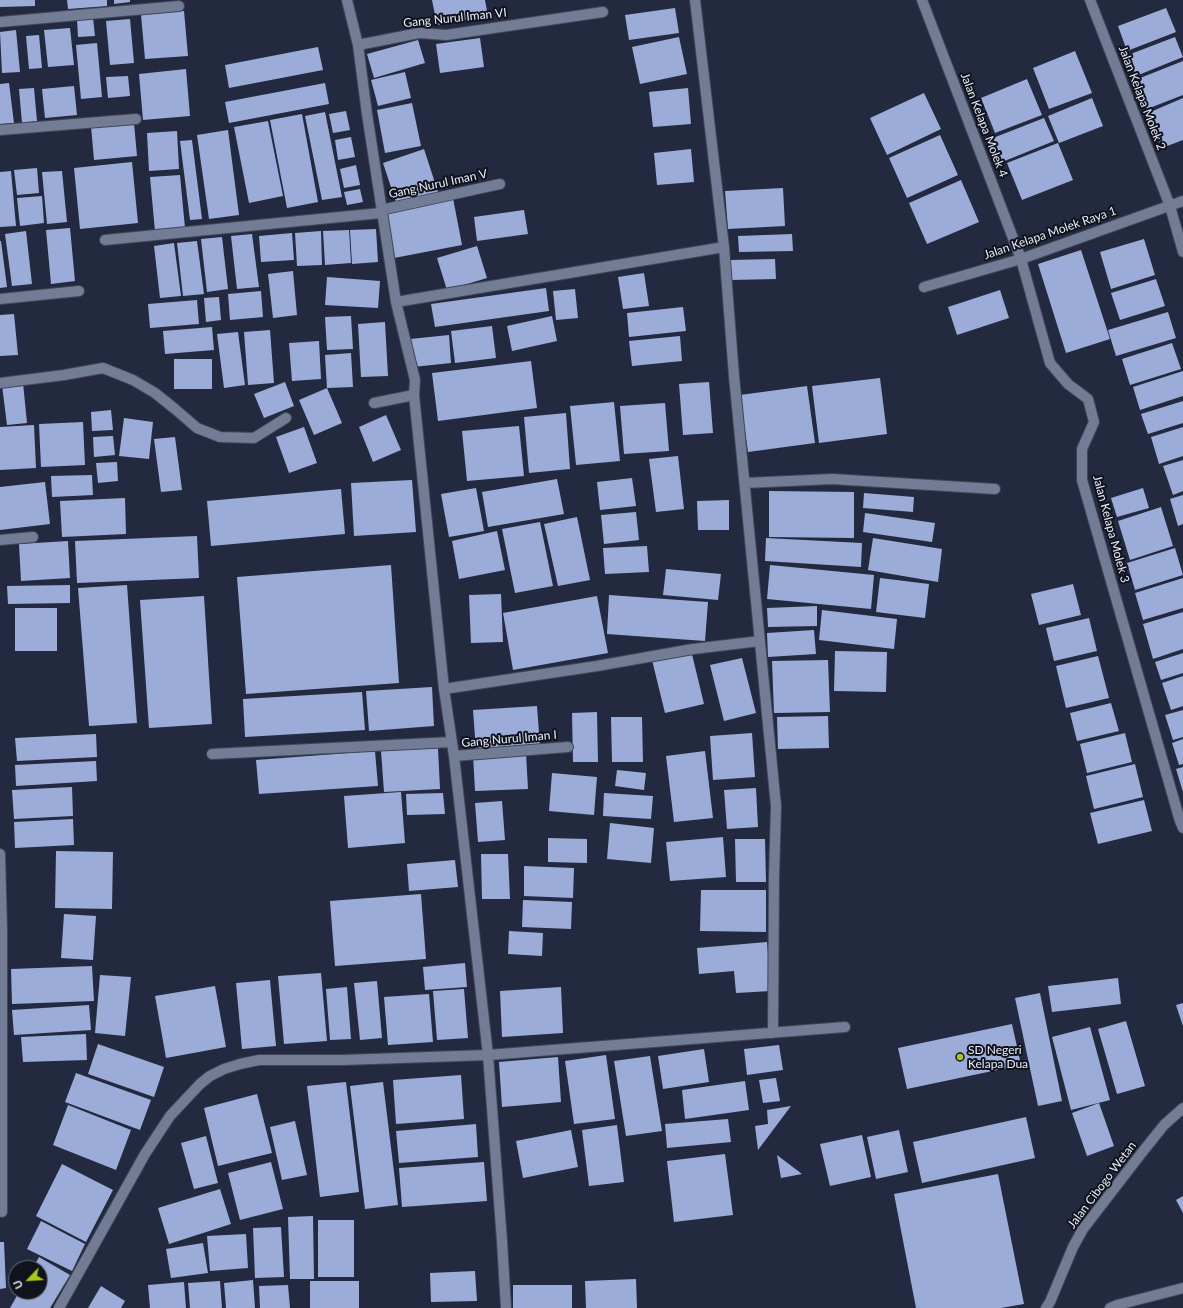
<!DOCTYPE html>
<style>
body{margin:0}
#map{position:relative;width:1183px;height:1308px;overflow:hidden;background:#232a3f;font-family:Lato,sans-serif}
canvas{display:block}
.north{position:absolute;left:8px;top:1260px;width:40px;height:40px;box-sizing:border-box;background:#10131c;border:1px solid #666a75;border-radius:50%;rotate:245deg;font-size:11px;font-weight:700;line-height:16px;text-align:center;color:#e7edfb}
.north::after{content:'';display:block;margin:auto;width:14px;height:18px;background:#aac718;clip-path:polygon(50% 0,100% 100%,50% 72%,0 100%)}
</style>
<div id="map">
<canvas width="1183" height="1308"></canvas>
<div class="north">U</div>
</div>
<script>
const ctx = document.querySelector('canvas').getContext('2d');
ctx.lineJoin = 'round';
function fill(path, color) { ctx.fillStyle = color; ctx.fill(path, 'evenodd'); }
const toPath = rows => new Path2D(rows.map(r => 'M' + r).join(''));
function stroke(path, color, width, dash) { ctx.strokeStyle = color; ctx.lineWidth = width; ctx.lineCap = dash ? 'butt' : 'round'; ctx.setLineDash(dash || []); ctx.stroke(path); }
function write(font, color, halo, rows, align = 'center') {
  ctx.font = font + ' Lato,sans-serif'; ctx.lineWidth = 4; ctx.setLineDash([]); ctx.textBaseline = 'middle'; ctx.strokeStyle = halo; ctx.fillStyle = color; for (const [text, x, y, turn = 0] of rows) {
    ctx.save(); ctx.translate(x, y); ctx.rotate((+turn || 0) * Math.PI / 180); ctx.textAlign = isNaN(turn) ? turn : align; if (halo) ctx.strokeText(text, 0, 0); ctx.fillText(text, 0, 0); ctx.restore();
  }
}
const building = toPath([
 [0,0,35,0,35,6,0,7],
 [67,0,107,0,107,6,68,9],
 [114,0,130,0,130,2,114,4],
 [432,0,485,0,488,16,437,25],
 [675,8,679,33,629,40,625,15],
 [1166,8,1176,32,1127,51,1118,26],
 [184,11,188,56,145,59,141,15],
 [93,18,95,36,78,37,77,20],
 [130,19,134,63,110,65,106,21],
 [70,28,74,65,48,67,44,30],
 [16,30,20,72,2,73,0,32],
 [39,35,42,68,29,69,26,36],
 [679,37,687,74,640,84,632,47],
 [1175,37,1183,57,1136,76,1128,55],
 [480,38,484,67,440,73,436,44],
 [418,40,425,63,374,78,367,54],
 [97,43,102,97,81,99,76,45],
 [318,47,323,70,229,88,225,65],
 [1075,51,1092,93,1049,109,1033,68],
 [1183,61,1183,95,1147,109,1135,80],
 [186,69,190,116,143,120,139,74],
 [405,72,411,98,378,106,371,80],
 [128,76,130,96,108,98,106,77],
 [1027,79,1042,115,995,133,981,98],
 [9,83,14,123,0,124,0,84],
 [325,83,329,104,229,123,225,102],
 [74,86,77,115,45,118,42,89],
 [34,88,37,121,22,123,19,89],
 [688,88,691,124,653,127,649,92],
 [924,93,941,129,887,155,870,118],
 [1092,98,1103,126,1059,143,1048,116],
 [1183,98,1183,140,1162,148,1148,113],
 [412,103,421,146,385,153,377,110],
 [346,111,350,130,333,133,329,114],
 [325,112,342,197,322,200,305,116],
 [302,114,318,202,287,208,270,120],
 [1044,118,1054,141,1002,162,993,138],
 [268,121,283,196,249,203,234,127],
 [134,123,137,156,94,160,91,126],
 [228,130,239,215,209,219,197,135],
 [177,131,179,169,149,171,147,133],
 [940,135,958,175,907,198,889,158],
 [351,137,355,157,338,160,335,140],
 [192,140,202,219,190,220,180,141],
 [1058,143,1073,180,1022,200,1007,163],
 [424,149,438,192,397,205,383,163],
 [691,149,694,182,657,185,654,153],
 [132,162,138,223,80,229,74,168],
 [356,165,360,185,344,188,340,169],
 [37,168,39,193,17,195,14,170],
 [11,171,16,226,0,227,0,172],
 [62,171,67,222,47,224,42,172],
 [180,175,185,228,155,231,150,177],
 [961,180,979,222,927,244,909,203],
 [783,188,785,226,728,229,725,191],
 [360,189,363,202,347,205,344,192],
 [42,196,44,223,20,226,17,198],
 [453,198,462,245,394,258,385,212],
 [524,210,528,234,477,241,474,217],
 [70,228,75,281,51,284,46,230],
 [376,229,378,262,352,264,350,230],
 [349,230,351,263,325,265,323,231],
 [26,231,32,284,12,286,5,234],
 [321,231,322,265,297,266,295,233],
 [292,233,294,260,261,262,259,236],
 [252,234,259,287,237,289,231,236],
 [792,234,793,251,739,252,738,236],
 [222,237,228,289,207,292,201,239],
 [1144,239,1155,275,1111,289,1100,252],
 [0,241,1,241,7,287,0,288],
 [197,241,204,294,183,296,177,243],
 [174,243,181,296,160,298,154,246],
 [477,246,487,278,447,290,437,258],
 [1081,250,1110,339,1066,353,1038,264],
 [775,259,776,279,731,280,731,260],
 [293,271,297,315,273,318,268,274],
 [644,273,649,306,623,309,618,277],
 [327,277,380,281,378,308,325,305],
 [1156,279,1165,306,1120,320,1111,293],
 [546,288,549,311,435,327,431,304],
 [575,289,578,318,556,320,553,291],
 [1000,290,1009,318,957,335,948,307],
 [261,291,263,317,230,320,228,294],
 [219,297,221,320,206,322,204,298],
 [197,300,199,324,150,328,148,304],
 [683,307,686,331,629,337,627,313],
 [1168,312,1176,338,1116,356,1108,330],
 [14,314,18,355,0,356,0,315],
 [351,316,353,349,327,350,325,317],
 [552,316,557,341,512,351,507,326],
 [385,322,388,376,361,377,358,324],
 [492,326,496,358,455,363,451,331],
 [212,327,214,350,165,354,163,331],
 [270,330,274,383,248,385,244,332],
 [238,332,245,385,224,388,217,334],
 [449,335,451,363,413,367,410,339],
 [680,336,682,361,632,366,629,341],
 [319,341,321,379,292,381,289,343],
 [1172,343,1181,369,1130,385,1122,359],
 [351,353,353,387,327,388,325,355],
 [174,359,212,359,212,389,174,389],
 [531,361,537,408,438,421,432,373],
 [1183,371,1183,396,1140,410,1133,387],
 [880,378,887,434,819,443,812,386],
 [285,382,294,406,264,418,254,394],
 [709,382,713,433,683,435,679,384],
 [23,383,27,423,7,425,2,385],
 [807,386,815,443,748,452,740,395],
 [327,388,342,423,314,435,299,400],
 [1183,401,1183,423,1148,434,1141,414],
 [614,402,620,461,576,465,570,406],
 [665,403,669,451,624,454,620,406],
 [111,410,113,430,92,431,91,412],
 [566,413,570,469,529,473,524,417],
 [386,415,401,450,373,462,359,427],
 [124,418,153,422,149,459,119,456],
 [83,422,85,465,41,467,39,424],
 [34,425,36,468,0,470,0,427],
 [519,426,524,476,467,481,462,431],
 [304,427,317,463,289,473,276,437],
 [1183,427,1183,456,1159,464,1151,437],
 [113,436,115,455,94,457,93,437],
 [175,437,182,490,161,492,154,439],
 [678,456,684,509,656,512,649,459],
 [1183,460,1183,491,1173,495,1163,466],
 [117,462,118,481,98,483,96,463],
 [92,475,93,495,52,497,51,476],
 [632,478,636,506,600,510,597,482],
 [557,479,564,514,488,527,482,492],
 [412,480,416,532,354,536,351,483],
 [45,482,50,524,0,530,0,487],
 [476,488,484,531,449,537,441,494],
 [1143,488,1149,508,1117,517,1111,498],
 [341,489,345,534,211,546,207,501],
 [769,491,854,492,854,538,769,537],
 [864,493,914,497,913,512,863,508],
 [1183,495,1183,524,1178,526,1170,499],
 [125,498,126,534,62,537,60,501],
 [729,500,729,530,698,530,697,501],
 [1161,507,1173,546,1130,560,1118,521],
 [636,512,639,540,604,544,601,515],
 [865,513,935,523,932,542,863,532],
 [577,517,590,580,558,586,544,524],
 [540,522,553,586,515,593,502,529],
 [497,531,505,570,459,579,452,541],
 [197,536,199,578,77,583,75,541],
 [766,538,862,543,861,567,765,561],
 [873,538,942,549,938,582,868,570],
 [68,541,70,578,21,581,19,544],
 [647,546,649,572,605,574,603,548],
 [1175,548,1183,575,1135,590,1127,563],
 [391,565,399,683,246,694,237,577],
 [770,565,874,575,871,609,767,599],
 [666,569,721,574,718,600,663,595],
 [880,578,929,584,925,618,876,612],
 [1183,578,1183,608,1143,620,1135,593],
 [1073,584,1081,615,1039,625,1031,594],
 [70,585,70,603,8,604,7,586],
 [127,585,137,723,89,726,78,588],
 [501,594,503,642,471,643,469,595],
 [609,595,708,602,705,641,607,634],
 [204,596,212,724,149,728,140,600],
 [597,596,608,653,513,670,503,613],
 [817,606,817,626,768,627,767,608],
 [15,608,57,608,57,651,15,651],
 [822,610,897,619,894,649,819,640],
 [1183,612,1183,649,1153,659,1143,624],
 [1089,618,1097,651,1054,661,1046,628],
 [814,630,816,654,768,657,767,633],
 [691,650,704,704,665,713,652,660],
 [835,651,887,652,886,692,834,691],
 [1183,653,1183,673,1161,680,1155,662],
 [1098,656,1109,698,1066,708,1056,666],
 [742,658,756,713,724,721,710,665],
 [828,660,830,712,774,713,772,661],
 [1183,676,1183,706,1171,710,1162,683],
 [432,687,434,726,369,731,366,691],
 [362,692,365,730,245,737,243,699],
 [1111,703,1119,731,1077,741,1070,713],
 [537,706,540,746,476,750,473,710],
 [1183,710,1183,737,1173,740,1165,715],
 [597,712,598,762,573,762,572,713],
 [828,716,829,748,778,749,777,717],
 [611,717,642,717,643,762,612,762],
 [752,733,755,777,713,780,710,736],
 [1125,733,1132,762,1087,773,1080,744],
 [96,734,97,757,17,761,15,738],
 [1183,739,1183,764,1179,765,1172,743],
 [438,748,440,789,384,792,381,751],
 [375,751,378,786,259,794,256,760],
 [705,751,713,818,674,822,666,756],
 [526,753,528,789,475,791,473,755],
 [96,761,97,781,16,786,15,765],
 [1135,764,1143,797,1094,809,1086,776],
 [1183,767,1183,792,1176,769],
 [617,770,646,773,644,790,615,786],
 [552,773,597,777,594,815,549,811],
 [72,787,73,816,14,819,12,790],
 [756,788,758,827,727,829,724,790],
 [401,792,405,843,348,848,344,796],
 [443,793,445,814,407,815,406,794],
 [604,793,653,796,651,819,603,816],
 [1144,800,1152,831,1098,844,1090,813],
 [502,801,505,840,478,842,475,803],
 [73,819,74,845,15,848,14,822],
 [610,823,654,828,651,863,607,859],
 [723,837,726,877,670,881,666,842],
 [548,838,587,839,587,863,548,862],
 [735,839,765,839,766,882,736,882],
 [56,851,113,852,112,909,55,908],
 [481,854,508,854,510,899,482,899],
 [455,860,458,887,409,891,407,864],
 [524,866,574,868,573,898,524,896],
 [701,890,766,890,766,932,700,931],
 [421,894,426,959,335,966,330,901],
 [523,900,572,902,571,929,522,927],
 [64,914,96,916,93,960,61,958],
 [509,931,543,933,542,956,508,954],
 [767,942,771,991,736,993,734,971,699,974,697,948],
 [465,963,467,987,425,990,423,967],
 [92,966,94,1001,12,1004,11,969],
 [321,973,327,1041,284,1044,278,976],
 [100,975,131,977,125,1036,95,1033],
 [1118,978,1121,1004,1052,1012,1048,986],
 [270,980,276,1046,242,1049,236,983],
 [377,981,382,1038,360,1040,354,983],
 [215,986,226,1047,166,1058,155,996],
 [347,987,351,1039,330,1040,326,989],
 [561,987,563,1033,502,1037,500,991],
 [464,989,468,1038,437,1040,433,991],
 [1040,993,1062,1101,1038,1106,1015,998],
 [429,994,433,1042,388,1045,384,997],
 [1183,1003,1183,1026,1176,1005],
 [89,1005,91,1030,14,1035,12,1010],
 [1126,1021,1145,1086,1117,1094,1098,1029],
 [1012,1024,1021,1065,907,1089,898,1048],
 [1090,1027,1110,1100,1071,1110,1052,1037],
 [86,1034,87,1060,23,1062,21,1037],
 [98,1044,164,1067,154,1097,88,1074],
 [779,1045,783,1070,747,1075,744,1049],
 [704,1049,709,1082,663,1089,658,1056],
 [606,1055,615,1119,574,1124,565,1061],
 [650,1056,662,1131,626,1136,614,1061],
 [558,1057,561,1102,502,1107,499,1062],
 [76,1073,151,1100,140,1130,65,1102],
 [461,1075,464,1119,396,1124,393,1080],
 [776,1078,780,1101,763,1103,759,1080],
 [745,1081,749,1110,685,1119,682,1090],
 [346,1082,359,1192,320,1197,307,1086],
 [383,1082,398,1205,365,1209,350,1086],
 [257,1094,272,1153,218,1166,204,1108],
 [1099,1103,1114,1146,1087,1156,1072,1113],
 [68,1105,131,1130,116,1170,53,1145],
 [791,1106,758,1150,755,1126,768,1124,767,1110],
 [1026,1117,1035,1158,922,1183,913,1142],
 [728,1119,731,1142,667,1148,665,1124],
 [295,1121,307,1175,282,1180,270,1127],
 [476,1124,478,1157,399,1163,396,1131],
 [617,1125,624,1182,589,1186,582,1130],
 [571,1130,578,1167,523,1178,516,1141],
 [899,1130,908,1172,876,1179,867,1137],
 [862,1135,871,1177,830,1186,820,1144],
 [206,1136,218,1183,194,1189,181,1143],
 [725,1154,733,1215,674,1222,667,1161],
 [777,1155,802,1174,781,1178],
 [271,1162,283,1209,240,1220,228,1173],
 [484,1162,487,1201,402,1207,399,1168],
 [62,1164,113,1190,86,1242,36,1216],
 [998,1174,1024,1304,1001,1308,916,1308,894,1194],
 [220,1189,231,1224,169,1244,158,1208],
 [1183,1196,1183,1213,1176,1200],
 [313,1216,314,1279,290,1279,288,1217],
 [318,1220,354,1220,354,1277,318,1277],
 [41,1221,85,1244,72,1271,27,1249],
 [281,1227,284,1277,255,1278,253,1228],
 [246,1234,248,1268,210,1271,207,1236],
 [0,1242,4,1242,6,1288,0,1289],
 [203,1243,208,1273,171,1278,166,1249],
 [39,1257,70,1275,50,1308,10,1308,19,1292,40,1292,40,1268,33,1268],
 [475,1271,477,1301,431,1302,430,1273],
 [636,1279,637,1308,586,1308,585,1281],
 [253,1280,255,1308,226,1308,224,1283],
 [220,1281,222,1308,190,1308,188,1283],
 [310,1281,359,1281,359,1308,310,1308],
 [184,1282,186,1308,150,1308,148,1285],
 [288,1285,290,1308,260,1308,259,1286],
 [513,1285,572,1285,572,1308,513,1308],
 [101,1286,125,1301,121,1308,88,1308]
]);
const minor = toPath([
 [347,0,358,45,367,114,396,302,415,380,414,395,444,689,454,756,488,1055,502,1241,506,1308],
 [695,0,724,247,734,376,776,806,774,877,773,1033],
 [922,0,1021,259,1050,363,1068,384,1088,399,1094,422,1082,449,1082,480,1180,821,1183,828],
 [1090,0,1170,206,1183,252],
 [0,22,179,6],
 [358,45,419,33,446,35,603,12],
 [0,130,136,119],
 [381,210,500,184],
 [105,240,381,213],
 [924,287,1021,259,1183,201],
 [0,299,79,291],
 [396,302,724,247],
 [0,383,64,375,103,368,133,380,155,393,175,409,197,428,220,437,254,438,286,418],
 [374,403,414,395],
 [745,483,832,479,995,489],
 [0,540,33,537],
 [444,689,597,666,693,649,760,641],
 [212,754,452,742],
 [454,756,568,747],
 [0,854,2,930,2,1212],
 [59,1308,145,1154,170,1116,200,1084,210,1076,224,1069,240,1064,259,1060,342,1060,488,1055,845,1027],
 [1046,1308,1050,1302,1073,1247,1083,1229,1140,1155,1164,1125,1183,1108],
 [1110,1308,1117,1305,1183,1288]
]);
const markers = [
 [960,1057,4,"#aac718"]
];
const streetNames = [
 ["Gang Nurul Iman VI",455,18,-6],
 ["Jalan Kelapa Molek 2",1142,98,69],
 ["Jalan Kelapa Molek 4",984,125,69],
 ["Gang Nurul Iman V",438,184,-12],
 ["Jalan Kelapa Molek Raya 1",1050,233,-19],
 ["Jalan Kelapa Molek 3",1111,529,75],
 ["Gang Nurul Iman I",509,739,-5],
 ["Jalan Cibogo Wetan",1102,1185,-53]
];
const poiNames = [
 ["SD Negeri",968,1050],
 ["Kelapa Dua",968,1064]
];
fill(building, '#9cacd9');
stroke(minor, '#414758', 12);
stroke(minor, '#737c95', 10);
for (const [x, y, r, color] of markers) { const dot = new Path2D(); dot.arc(x, y, r, 0, 2 * Math.PI); ctx.fillStyle = color; ctx.fill(dot); stroke(dot, '#10131c', 1.5); }
write('12px', '#e7edfb', '#10131c', streetNames);
write('12px', '#e7edfb', '#10131c', poiNames, 'left');
</script>
